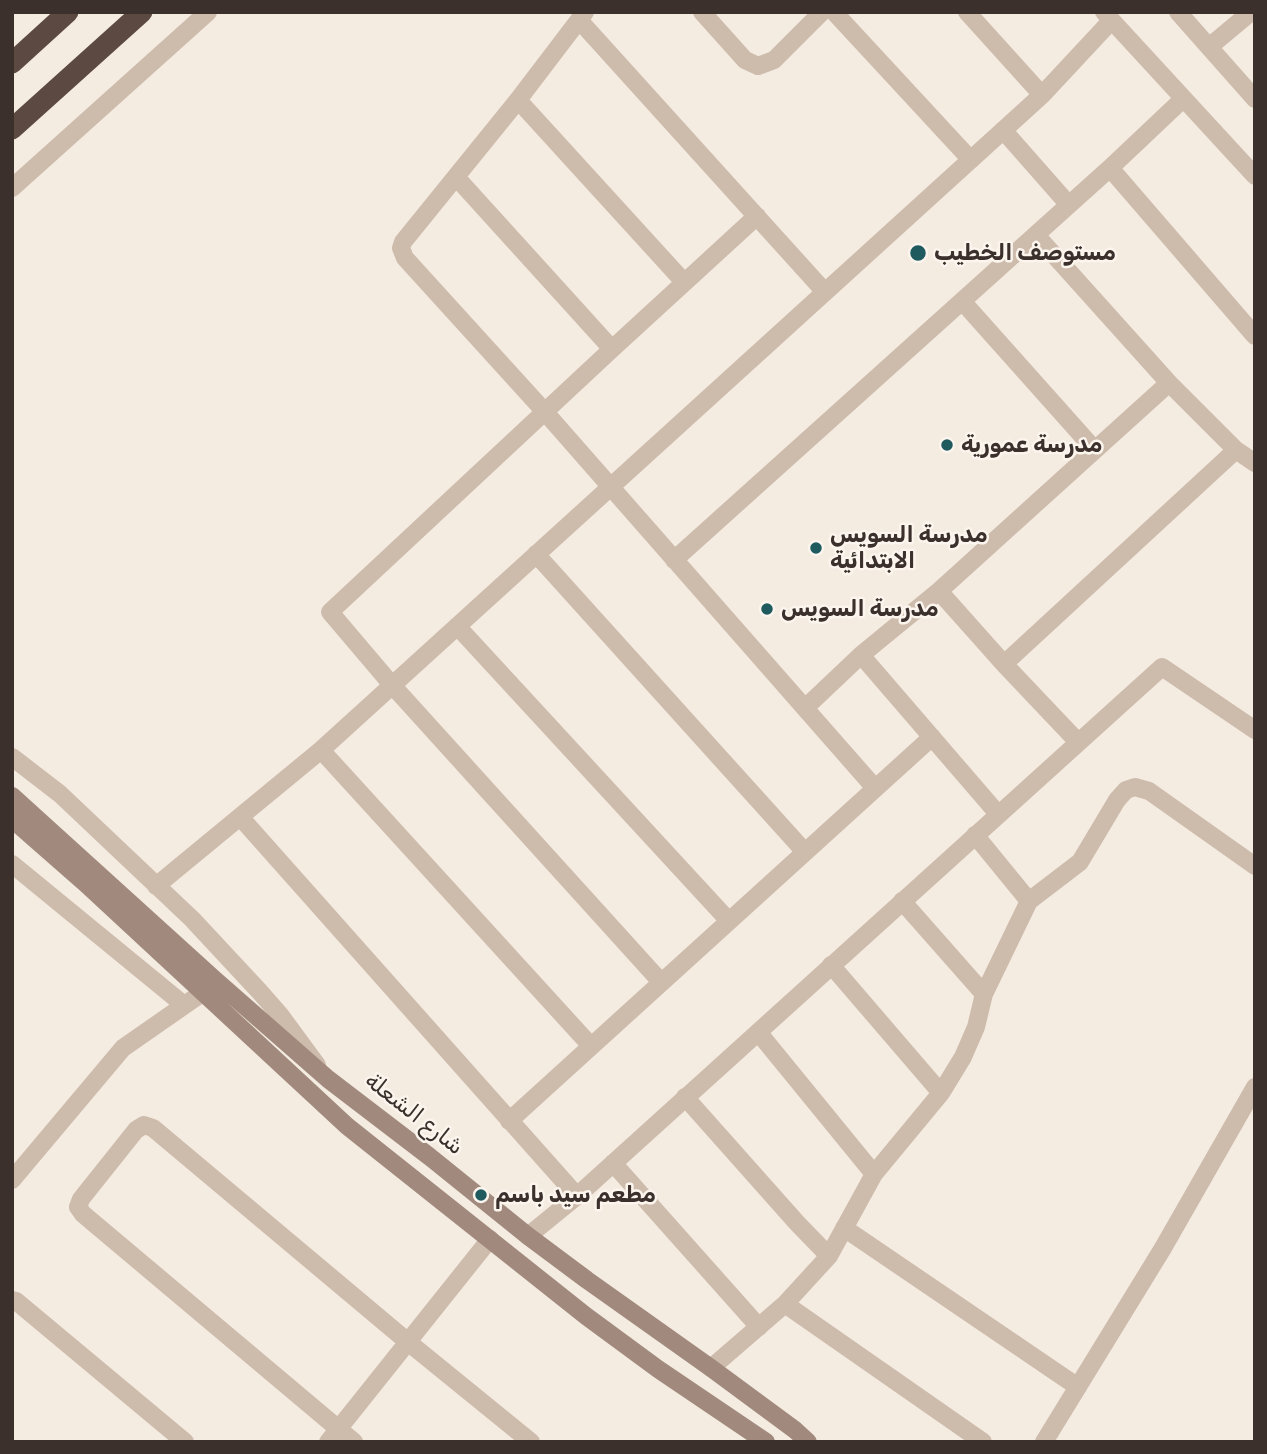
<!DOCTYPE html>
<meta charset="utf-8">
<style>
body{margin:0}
#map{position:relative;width:1267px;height:1454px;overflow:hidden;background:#f4ebe1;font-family:Rubik,sans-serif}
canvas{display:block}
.frame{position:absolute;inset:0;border:14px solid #3b302b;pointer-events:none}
</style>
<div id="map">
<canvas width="1267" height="1454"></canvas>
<div class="frame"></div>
</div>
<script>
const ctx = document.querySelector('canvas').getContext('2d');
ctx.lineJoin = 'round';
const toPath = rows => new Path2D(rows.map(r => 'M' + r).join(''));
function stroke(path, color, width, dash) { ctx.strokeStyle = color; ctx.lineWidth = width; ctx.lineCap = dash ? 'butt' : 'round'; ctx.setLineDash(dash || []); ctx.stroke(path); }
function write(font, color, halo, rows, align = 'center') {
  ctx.font = font + ' Rubik,Vazirmatn,sans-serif'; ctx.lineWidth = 5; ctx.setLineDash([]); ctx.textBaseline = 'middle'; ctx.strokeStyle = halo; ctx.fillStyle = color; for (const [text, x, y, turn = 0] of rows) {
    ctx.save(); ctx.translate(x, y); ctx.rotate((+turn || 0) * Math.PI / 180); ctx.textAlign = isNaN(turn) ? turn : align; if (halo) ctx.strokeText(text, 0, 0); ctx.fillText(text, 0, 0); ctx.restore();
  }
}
const minor = toPath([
 [585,12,518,100,403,242,401,248,405,258,545,412,875,788],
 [702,12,745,60,758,66,774,60,822,12],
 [834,12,971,160],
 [967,12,1042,95],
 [1104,12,1255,176],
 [1178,12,1255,99],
 [579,20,825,292],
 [1209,47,1251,12],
 [518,100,684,282],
 [1003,130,1069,205],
 [1110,168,1255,336],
 [456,177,612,349],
 [12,188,208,12],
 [1036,235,1169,383,1236,450,1255,463],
 [962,301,1094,449],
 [536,554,805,852],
 [674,560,1110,168,1183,99],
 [939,591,1004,664,1078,742],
 [457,626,729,921],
 [861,655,998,814],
 [1004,664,1236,450],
 [805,708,861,655,939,591,1169,383],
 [321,750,591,1046],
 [12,757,60,794,192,919,260,992,281,1016,317,1065],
 [241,818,577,1196],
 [975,835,1029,901],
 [12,864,184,1005],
 [156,886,321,750,1042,95,1111,21],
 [902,901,984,994],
 [831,965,941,1093],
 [661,982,392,685,330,612,612,349,757,216],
 [758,1032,874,1174],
 [685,1097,797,1223,829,1256],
 [509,1121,932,737],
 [613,1163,759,1327],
 [12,1180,123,1048,202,993],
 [844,1228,1078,1387],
 [528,1236,577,1196,1162,667,1255,730],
 [12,1300,16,1301,185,1442],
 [785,1304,983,1442],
 [711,1368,785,1304,829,1256,874,1174,941,1093,963,1057,976,1027,984,994,1029,901,1080,862,1117,800,1126,790,1135,787,1149,791,1255,866],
 [328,1442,490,1239],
 [354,1442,83,1214,78,1207,81,1199,136,1130,144,1125,153,1128,408,1342,531,1442],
 [1044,1442,1163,1248,1255,1087]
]);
const secondary = toPath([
 [12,796,215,980,328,1079,430,1157,528,1236,587,1280,711,1368,795,1430,808,1442],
 [12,819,85,883,347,1126,586,1316,658,1369,766,1442]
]);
const motorway = toPath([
 [12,63,68,12],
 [12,129,142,12]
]);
const markers = [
 [918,253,9,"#1f5a5e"],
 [947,445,7,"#1f5a5e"],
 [816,548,7,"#1f5a5e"],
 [767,609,7,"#1f5a5e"],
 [481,1195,7,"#1f5a5e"]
];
const poiNames = [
 ["مستوصف الخطيب",934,253],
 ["مدرسة عمورية",961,445],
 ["مدرسة السويس",830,535],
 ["الابتدائية",830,561],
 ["مدرسة السويس",781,609],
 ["مطعم سيد باسم",495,1195]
];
const streetNames = [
 ["شارع الشعلة",414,1114,38]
];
stroke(minor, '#cdbbac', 18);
stroke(secondary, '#a18a7d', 18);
stroke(motorway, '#5c4a42', 21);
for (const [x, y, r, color] of markers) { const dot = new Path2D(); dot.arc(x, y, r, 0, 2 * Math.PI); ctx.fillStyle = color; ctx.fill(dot); stroke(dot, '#fbf5ee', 2.5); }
write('bold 23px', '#3b302b', '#fbf5ee', poiNames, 'left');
write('23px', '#3b302b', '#fbf5ee', streetNames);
</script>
